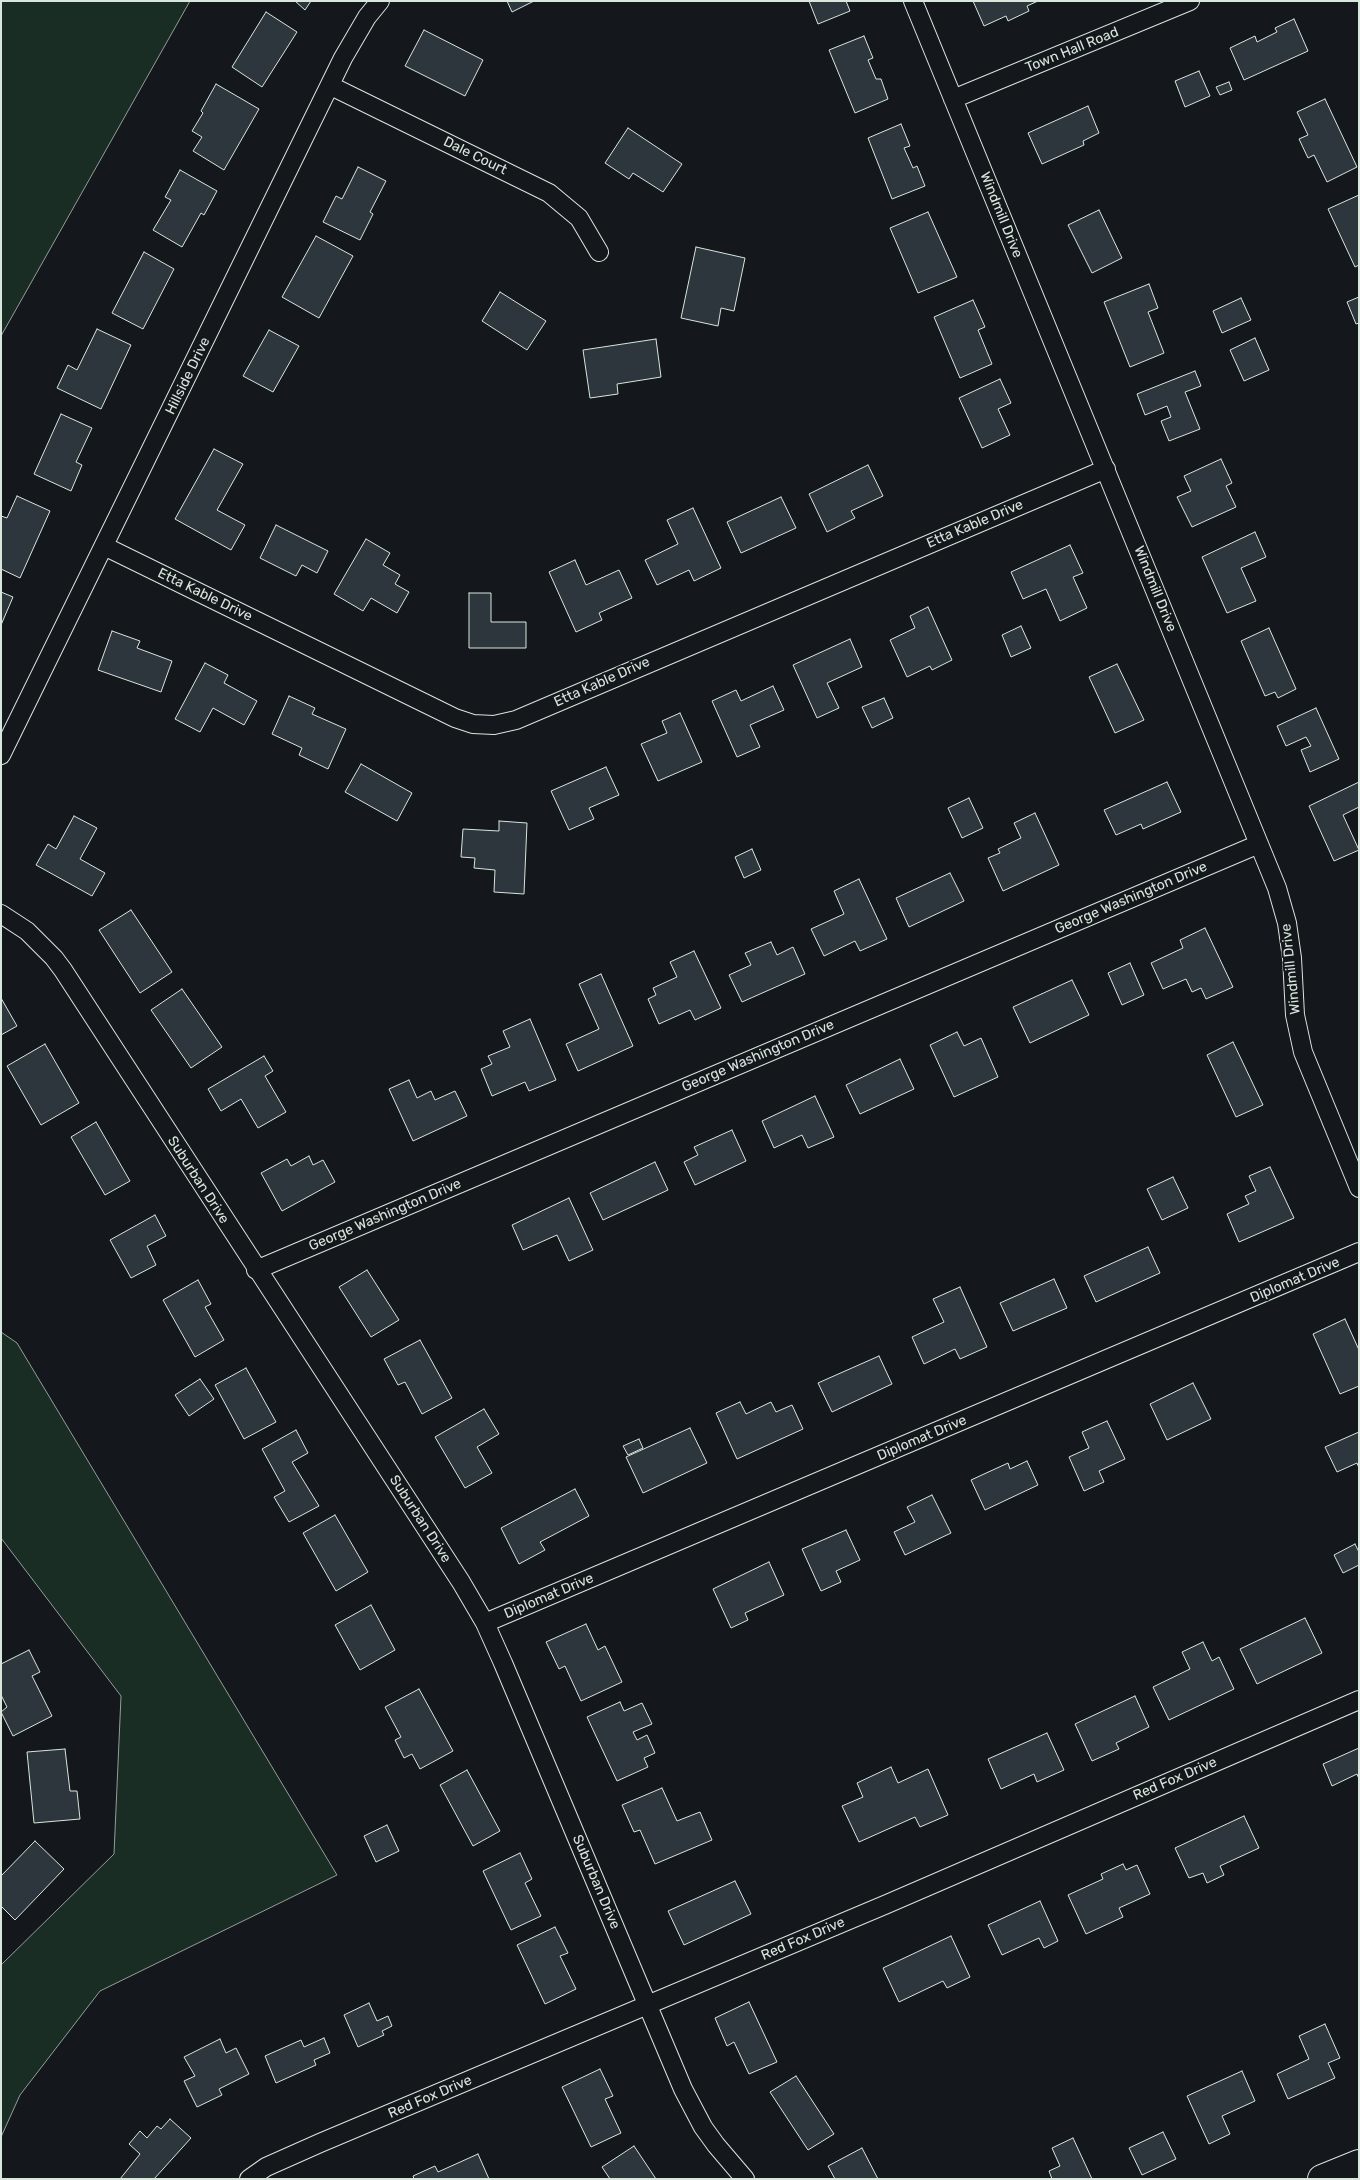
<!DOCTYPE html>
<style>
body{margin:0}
#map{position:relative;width:1360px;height:2180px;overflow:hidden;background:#14181c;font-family:Rubik,sans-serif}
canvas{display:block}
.frame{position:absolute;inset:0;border:2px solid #d8e6dc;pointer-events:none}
</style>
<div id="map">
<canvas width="1360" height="2180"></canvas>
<div class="frame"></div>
</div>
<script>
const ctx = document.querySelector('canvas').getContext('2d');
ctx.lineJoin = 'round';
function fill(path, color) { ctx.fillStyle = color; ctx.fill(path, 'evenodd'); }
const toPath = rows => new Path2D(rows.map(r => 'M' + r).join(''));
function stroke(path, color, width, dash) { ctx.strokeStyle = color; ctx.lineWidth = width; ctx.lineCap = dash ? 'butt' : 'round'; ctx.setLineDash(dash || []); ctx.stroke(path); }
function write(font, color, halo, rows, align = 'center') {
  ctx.font = font + ' Rubik,sans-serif'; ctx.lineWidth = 4; ctx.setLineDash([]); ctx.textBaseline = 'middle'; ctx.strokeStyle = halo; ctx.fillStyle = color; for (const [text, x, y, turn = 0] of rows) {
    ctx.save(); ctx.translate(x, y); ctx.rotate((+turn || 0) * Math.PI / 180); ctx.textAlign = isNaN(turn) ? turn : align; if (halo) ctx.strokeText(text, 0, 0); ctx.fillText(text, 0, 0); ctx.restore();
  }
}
const green = toPath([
 [1,1,190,1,1,336,1,1],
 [1,1332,17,1343,337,1875,100,1991,20,2095,1,2137,1,1965,114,1854,121,1696,1,1538,1,1332]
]);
const building = toPath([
 [295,1,311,1,305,10,295,1],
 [507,1,534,1,512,12,507,1],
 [809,1,846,1,850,11,818,24,809,1],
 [973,1,1038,1,1027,6,1029,11,1008,21,1006,16,984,26,973,1],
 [266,12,297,32,262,87,232,67,266,12],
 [1294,19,1308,51,1244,80,1230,48,1255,36,1257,42,1277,32,1275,28,1294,19],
 [424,30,483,60,465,96,405,66,424,30],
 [864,36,873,58,868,60,876,79,881,79,888,99,855,113,829,50,864,36],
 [1199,71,1210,96,1185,107,1175,81,1199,71],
 [1229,82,1232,90,1220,95,1216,87,1229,82],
 [216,84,259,109,224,170,193,151,202,137,192,131,203,113,201,111,216,84],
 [1325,99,1357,167,1327,182,1314,155,1308,158,1299,139,1308,135,1297,112,1325,99],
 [1088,106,1099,133,1083,141,1084,145,1042,164,1028,133,1088,106],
 [901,124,910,146,904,148,913,168,917,166,925,186,892,199,868,138,901,124],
 [628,128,682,164,663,192,633,173,629,179,605,163,628,128],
 [358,167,386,181,370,212,373,214,360,240,323,222,336,196,342,199,358,167],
 [180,170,217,191,204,215,201,213,182,247,153,230,171,200,165,197,180,170],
 [1359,195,1359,265,1355,267,1328,209,1359,195],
 [1099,210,1122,258,1092,273,1068,225,1099,210],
 [928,212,957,277,918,293,890,228,928,212],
 [316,236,353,256,319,318,282,297,316,236],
 [696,247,745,258,734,311,721,308,718,326,681,318,696,247],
 [144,252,174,269,143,329,112,313,144,252],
 [1149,284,1158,308,1148,312,1164,353,1130,367,1104,302,1149,284],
 [500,292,546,321,527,350,482,321,500,292],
 [1359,297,1359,323,1356,324,1347,302,1359,297],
 [1241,298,1251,320,1222,333,1213,311,1241,298],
 [973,300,985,327,978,330,992,364,960,378,934,317,973,300],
 [97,329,131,345,101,409,57,388,68,365,77,370,97,329],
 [269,330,299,346,273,392,243,376,269,330],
 [1255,338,1269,370,1244,381,1230,350,1255,338],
 [656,339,661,377,617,384,618,394,590,398,583,350,656,339],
 [1195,371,1201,386,1185,392,1200,429,1169,441,1161,421,1171,417,1167,406,1145,415,1137,394,1195,371],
 [1000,379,1011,403,998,409,1010,435,982,448,959,398,1000,379],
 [61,414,92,428,76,462,82,465,71,491,34,474,61,414],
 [214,449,243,464,217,510,245,525,231,550,175,519,214,449],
 [1221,459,1232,483,1226,486,1236,507,1192,527,1177,497,1191,491,1184,476,1221,459],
 [868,465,883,496,851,511,855,518,827,532,809,494,868,465],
 [17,496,50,511,20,578,1,569,1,516,7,518,17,496],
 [781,497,796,528,741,553,727,522,781,497],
 [693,508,721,568,694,581,689,570,657,585,645,560,678,544,667,520,693,508],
 [276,525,328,551,317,573,302,565,296,576,260,558,276,525],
 [1255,532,1266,557,1241,568,1256,601,1227,613,1202,557,1255,532],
 [366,539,390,553,383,565,400,575,395,584,409,592,397,613,371,598,363,611,334,594,366,539],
 [1070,545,1083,573,1073,577,1087,608,1060,621,1046,589,1023,599,1011,572,1070,545],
 [575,560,586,585,619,570,632,598,599,613,602,620,576,632,549,572,575,560],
 [1,592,13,597,1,625,1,592],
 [469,593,491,593,491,622,526,622,526,648,469,648,469,593],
 [928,607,952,660,932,670,930,666,907,677,890,640,915,628,910,616,928,607],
 [1021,626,1031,648,1011,657,1002,635,1021,626],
 [1269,628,1296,689,1278,698,1275,692,1265,696,1241,641,1269,628],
 [112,631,140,641,137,648,172,661,161,692,98,670,112,631],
 [850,639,862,667,827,683,839,708,817,718,793,665,850,639],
 [205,663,228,675,224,683,257,701,244,725,213,708,200,732,175,719,205,663],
 [1117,664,1144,720,1115,733,1089,677,1117,664],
 [773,686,784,710,750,725,760,747,737,757,712,701,736,690,741,701,773,686],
 [289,696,315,708,312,714,346,729,328,769,299,755,302,748,272,734,289,696],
 [884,698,893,718,872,728,862,707,884,698],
 [1316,708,1339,759,1310,772,1301,750,1311,746,1306,737,1286,746,1277,726,1316,708],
 [680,713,702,762,658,781,641,744,667,733,662,721,680,713],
 [361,764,412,793,397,821,345,792,361,764],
 [606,767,619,795,589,808,594,819,569,830,551,791,606,767],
 [1167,782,1181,812,1143,829,1141,824,1116,835,1104,810,1167,782],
 [1359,782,1359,807,1343,815,1359,850,1334,861,1309,806,1359,782],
 [969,798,983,828,962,838,948,808,969,798],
 [1035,813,1059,865,1003,891,988,858,1000,853,998,849,1021,838,1014,823,1035,813],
 [74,816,97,828,80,859,105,873,92,896,36,865,48,844,56,849,74,816],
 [499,821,527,823,524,894,494,892,495,870,474,868,475,858,461,857,463,829,499,831,499,821],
 [752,849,761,870,744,878,735,857,752,849],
 [950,873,964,901,909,927,896,898,950,873],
 [859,879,887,939,860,951,855,941,824,956,811,929,844,914,834,891,859,879],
 [131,910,172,972,140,993,99,930,131,910],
 [1205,928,1233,987,1206,999,1201,988,1192,992,1186,979,1163,989,1151,963,1183,948,1180,940,1205,928],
 [771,942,777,955,793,947,805,974,742,1002,729,975,751,965,745,953,771,942],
 [694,951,721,1008,695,1020,690,1010,659,1024,648,999,656,995,653,988,677,977,670,962,694,951],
 [1130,963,1144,995,1122,1005,1108,973,1130,963],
 [601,974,633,1046,578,1071,566,1044,599,1029,579,984,601,974],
 [1072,980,1089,1015,1030,1043,1013,1007,1072,980],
 [182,989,222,1047,191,1068,151,1010,182,989],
 [1,998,17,1026,1,1035,1,998],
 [530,1019,556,1080,529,1091,525,1082,492,1096,481,1069,492,1064,488,1056,510,1047,503,1031,530,1019],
 [957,1032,964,1046,981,1038,998,1077,954,1097,930,1045,957,1032],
 [1233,1042,1263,1105,1236,1117,1207,1055,1233,1042],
 [45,1044,79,1103,41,1125,7,1066,45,1044],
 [264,1056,273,1071,265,1076,286,1112,258,1128,241,1099,221,1111,208,1089,264,1056],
 [900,1059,914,1089,860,1114,846,1085,900,1059],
 [409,1080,417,1098,431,1091,435,1100,455,1091,467,1116,413,1141,389,1089,409,1080],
 [815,1096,834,1137,808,1148,802,1135,774,1148,762,1121,815,1096],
 [96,1122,130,1181,105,1195,71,1137,96,1122],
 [732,1130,746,1161,695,1185,684,1162,698,1155,694,1147,732,1130],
 [309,1156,313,1165,323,1160,335,1182,282,1211,261,1173,287,1159,291,1166,309,1156],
 [655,1162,668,1190,603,1220,590,1193,655,1162],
 [1270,1167,1294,1218,1239,1242,1227,1214,1249,1204,1245,1196,1256,1191,1249,1176,1270,1167],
 [1173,1177,1188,1208,1162,1220,1147,1189,1173,1177],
 [569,1198,593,1250,569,1261,557,1235,523,1250,512,1225,569,1198],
 [155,1215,166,1236,147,1246,156,1265,131,1278,110,1240,155,1215],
 [1148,1247,1160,1273,1096,1302,1084,1276,1148,1247],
 [367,1270,399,1320,371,1337,339,1287,367,1270],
 [1054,1279,1067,1308,1013,1331,1000,1303,1054,1279],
 [198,1280,211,1304,205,1307,224,1340,195,1357,163,1300,198,1280],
 [960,1287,987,1347,960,1359,955,1349,924,1364,912,1337,944,1322,933,1299,960,1287],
 [1345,1319,1359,1350,1359,1386,1340,1394,1313,1334,1345,1319],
 [420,1340,452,1398,422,1414,405,1382,398,1385,384,1359,420,1340],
 [879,1356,892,1384,832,1412,818,1383,879,1356],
 [246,1368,276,1422,244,1439,215,1385,246,1368],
 [200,1379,214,1399,189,1416,175,1395,200,1379],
 [1193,1383,1211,1419,1167,1440,1150,1404,1193,1383],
 [740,1402,746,1414,771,1402,776,1412,792,1405,803,1429,737,1459,716,1413,740,1402],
 [484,1409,499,1434,477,1447,492,1473,465,1488,435,1437,484,1409],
 [1107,1421,1125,1459,1099,1471,1104,1482,1084,1491,1069,1457,1089,1448,1082,1432,1107,1421],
 [690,1428,707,1463,643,1493,626,1457,690,1428],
 [296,1430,308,1453,292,1462,319,1506,289,1522,274,1497,285,1491,262,1449,296,1430],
 [1359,1432,1359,1468,1357,1463,1337,1472,1325,1447,1359,1432],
 [639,1439,643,1448,628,1455,623,1446,639,1439],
 [1027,1461,1038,1485,985,1510,971,1480,1008,1463,1010,1469,1027,1461],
 [575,1489,589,1516,540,1542,545,1550,519,1564,501,1528,575,1489],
 [932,1495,951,1533,905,1555,894,1532,915,1522,907,1507,932,1495],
 [335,1515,368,1572,336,1591,303,1533,335,1515],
 [846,1530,860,1560,836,1571,841,1582,821,1591,802,1549,846,1530],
 [1355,1544,1359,1552,1359,1565,1343,1573,1334,1555,1355,1544],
 [769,1562,784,1595,745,1613,748,1620,731,1628,713,1589,769,1562],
 [371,1605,395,1650,360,1670,335,1625,371,1605],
 [1305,1618,1322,1653,1257,1684,1240,1649,1305,1618],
 [586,1624,598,1650,605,1646,622,1682,581,1701,565,1666,559,1669,546,1642,586,1624],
 [1203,1642,1212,1661,1219,1657,1234,1689,1169,1720,1153,1687,1190,1669,1182,1652,1203,1642],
 [29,1650,40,1672,32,1676,52,1716,13,1736,1,1712,7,1707,1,1695,1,1664,29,1650],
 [419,1689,453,1751,420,1769,412,1754,404,1758,395,1740,401,1737,385,1707,419,1689],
 [1135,1696,1149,1727,1116,1743,1119,1749,1092,1761,1075,1724,1135,1696],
 [620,1702,624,1711,642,1703,652,1724,633,1732,637,1740,647,1735,655,1753,644,1758,648,1767,617,1781,587,1717,620,1702],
 [1047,1733,1064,1770,1037,1782,1034,1774,1001,1789,988,1759,1047,1733],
 [1359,1748,1359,1779,1357,1774,1332,1786,1323,1764,1359,1748],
 [65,1749,70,1791,77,1791,80,1819,34,1823,27,1752,65,1749],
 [891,1767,898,1783,928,1769,948,1815,920,1827,915,1817,859,1842,842,1806,863,1797,857,1783,891,1767],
 [467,1770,500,1831,473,1846,440,1785,467,1770],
 [662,1788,677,1821,700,1812,712,1840,655,1864,640,1830,634,1832,622,1805,662,1788],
 [1244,1816,1259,1848,1220,1866,1224,1875,1207,1883,1203,1873,1189,1878,1175,1848,1244,1816],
 [387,1825,399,1851,376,1862,364,1836,387,1825],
 [35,1841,64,1869,15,1920,1,1906,1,1876,35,1841],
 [520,1853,532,1879,525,1883,541,1916,511,1930,483,1871,520,1853],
 [1123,1864,1126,1870,1137,1865,1150,1894,1119,1908,1123,1917,1086,1934,1068,1895,1103,1879,1101,1874,1123,1864],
 [735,1881,751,1914,684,1945,668,1911,735,1881],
 [1040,1901,1058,1941,1044,1948,1039,1938,1002,1955,988,1925,1040,1901],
 [555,1927,568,1953,560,1956,576,1989,545,2004,517,1945,555,1927],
 [951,1936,970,1977,947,1988,943,1981,899,2002,883,1968,951,1936],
 [749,2002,777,2062,749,2074,734,2042,727,2046,715,2018,749,2002],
 [369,2003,377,2021,388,2016,392,2026,382,2031,384,2035,358,2047,344,2015,369,2003],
 [1325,2024,1340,2058,1328,2063,1335,2078,1288,2099,1277,2074,1309,2059,1299,2036,1325,2024],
 [324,2038,330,2053,314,2060,316,2065,276,2083,265,2056,301,2040,304,2047,324,2038],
 [220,2039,226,2053,236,2048,249,2074,219,2089,222,2095,197,2107,184,2081,195,2076,184,2057,220,2039],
 [600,2069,613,2096,605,2099,621,2133,591,2147,562,2087,600,2069],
 [1242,2071,1255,2101,1222,2116,1230,2134,1209,2144,1187,2096,1242,2071],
 [796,2076,834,2134,808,2150,770,2092,796,2076],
 [170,2119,191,2138,154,2179,120,2179,140,2154,129,2144,140,2131,147,2138,157,2126,161,2129,170,2119],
 [1163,2132,1176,2159,1142,2175,1129,2148,1163,2132],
 [1073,2138,1092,2179,1052,2179,1049,2171,1060,2166,1052,2148,1073,2138],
 [634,2146,656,2179,610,2179,602,2167,634,2146],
 [862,2148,878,2179,835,2179,828,2166,862,2148],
 [478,2154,489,2179,414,2179,413,2176,435,2166,438,2172,478,2154]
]);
const minor = toPath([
 [913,1,1277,888,1287,923,1292,958,1295,1015,1303,1052,1359,1188],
 [331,86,549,193,579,218,599,252],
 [953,99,1190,1],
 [104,546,455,718,473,724,494,725,516,720,1106,469],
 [1,755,343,58,367,17,380,1],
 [1,914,27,931,54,958,63,970,461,1582,485,1623,503,1663,683,2089,703,2127,716,2145,745,2179],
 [256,1270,1259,844],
 [485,1623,1359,1252],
 [249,2179,266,2167,320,2143,887,1904,1359,1700]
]);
const primary = toPath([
 [1322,2179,1359,2164]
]);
const streetNames = [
 ["Town Hall Road",1072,50,-22],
 ["Dale Court",475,156,26],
 ["Windmill Drive",1001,215,68],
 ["Hillside Drive",188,376,-64],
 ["Etta Kable Drive",975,524,-23],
 ["Windmill Drive",1155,589,68],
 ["Etta Kable Drive",205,595,26],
 ["Etta Kable Drive",602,682,-24],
 ["George Washington Drive",1131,898,-23],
 ["Windmill Drive",1291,969,-96],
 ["George Washington Drive",758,1056,-23],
 ["Suburban Drive",198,1180,57],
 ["George Washington Drive",385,1215,-23],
 ["Diplomat Drive",1295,1280,-23],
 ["Diplomat Drive",922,1438,-23],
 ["Suburban Drive",420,1519,57],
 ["Diplomat Drive",549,1596,-23],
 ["Red Fox Drive",1175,1779,-23],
 ["Suburban Drive",596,1882,67],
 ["Red Fox Drive",803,1939,-23],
 ["Red Fox Drive",430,2097,-23]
];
fill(green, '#1a2d24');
stroke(green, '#939e99', 1);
fill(building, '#2c363c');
stroke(building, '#d8e6dc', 1);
stroke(minor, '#d8e6dc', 20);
stroke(primary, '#d8e6dc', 30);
stroke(minor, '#14181c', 18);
stroke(primary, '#14181c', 28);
write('14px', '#d8e6dc', '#14181c', streetNames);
</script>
